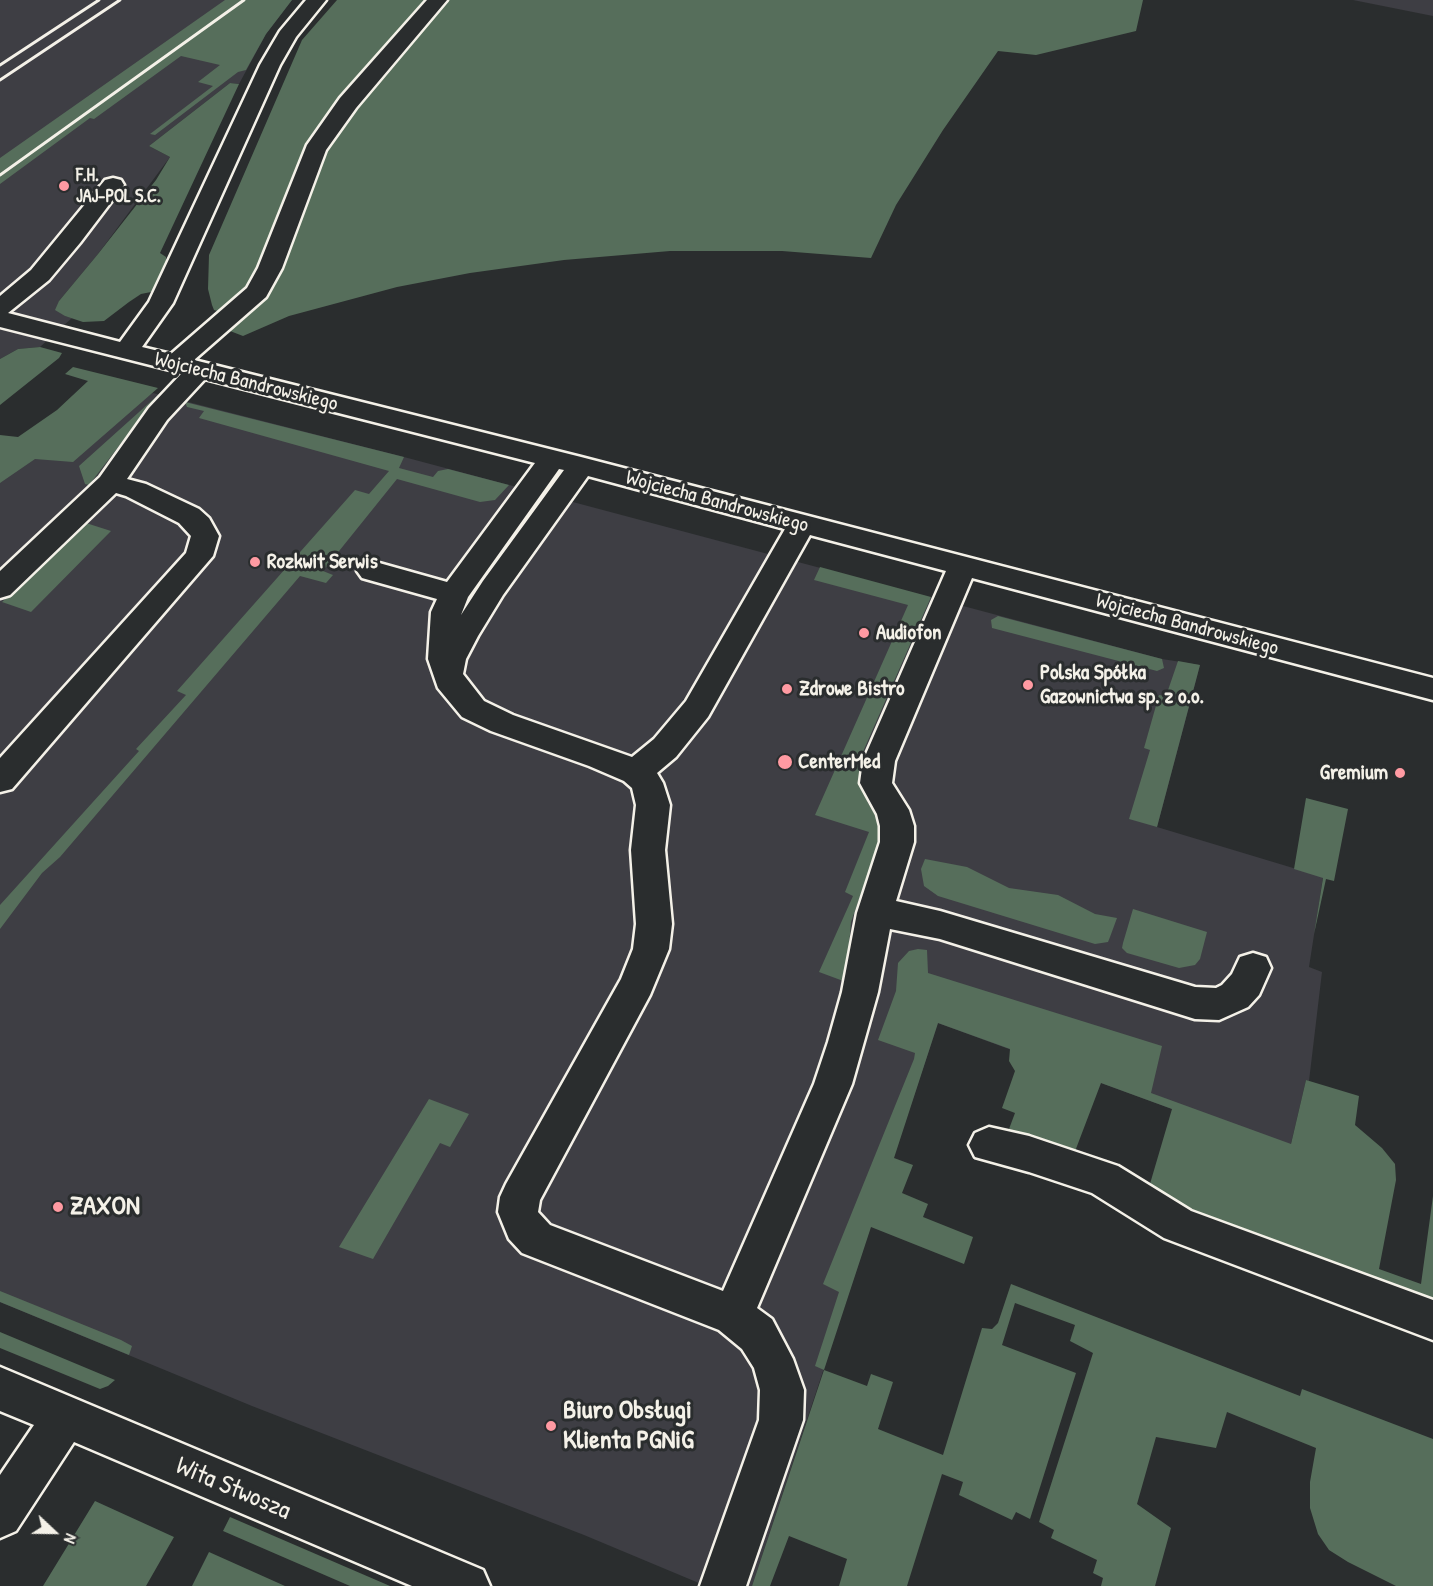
<!DOCTYPE html>
<meta charset="utf-8">
<style>
body{margin:0}
#map{position:relative;width:1433px;height:1586px;overflow:hidden;background:#2a2d2e;font-family:"Patrick Hand",sans-serif}
canvas{display:block}
.north{position:absolute;left:24px;top:1502px;width:60px;height:60px;-webkit-text-stroke:4px #2a2d2e;paint-order:stroke;rotate:112deg;font-size:16px;font-weight:700;line-height:24px;text-align:center;color:#f4f1e8}
.north::after{content:'';display:block;margin:auto;width:21px;height:27px;background:#f4f1e8;clip-path:polygon(50% 0,100% 100%,50% 72%,0 100%)}
</style>
<div id="map">
<canvas width="1433" height="1586"></canvas>
<div class="north">N</div>
</div>
<script>
const ctx = document.querySelector('canvas').getContext('2d');
ctx.lineJoin = 'round';
function fill(path, color) { ctx.fillStyle = color; ctx.fill(path, 'evenodd'); }
const toPath = rows => new Path2D(rows.map(r => 'M' + r).join(''));
function stroke(path, color, width, dash) { ctx.strokeStyle = color; ctx.lineWidth = width; ctx.lineCap = dash ? 'butt' : 'round'; ctx.setLineDash(dash || []); ctx.stroke(path); }
function write(font, color, halo, rows, align = 'center') {
  ctx.font = font + ' "Patrick Hand",sans-serif'; ctx.lineWidth = 6; ctx.setLineDash([]); ctx.textBaseline = 'middle'; ctx.strokeStyle = halo; ctx.fillStyle = color; for (const [text, x, y, turn = 0] of rows) {
    ctx.save(); ctx.translate(x, y); ctx.rotate((+turn || 0) * Math.PI / 180); ctx.textAlign = isNaN(turn) ? turn : align; if (halo) ctx.strokeText(text, 0, 0); ctx.fillText(text, 0, 0); ctx.restore();
  }
}
const built = toPath([
 [0,0,292,0,266,34,239,84,230,83,149,146,170,157,98,254,59,301,65,316,72,318,40,347,18,349,0,359],
 [1353,0,1433,0,1433,16],
 [153,393,404,457,1162,659,1200,665,1157,827,1323,877,1309,967,1322,972,1309,1081,1306,1080,1289,1152,938,1023,752,1586,706,1586,584,1535,252,1406,0,1302,0,472,18,460]
]);
const green = toPath([
 [225,0,292,0,266,34,246,70,238,72,155,135,150,134,213,86,198,82,220,65,181,56,94,119,90,118,0,184,0,158],
 [337,0,1143,0,1136,31,1036,55,998,51,943,130,896,205,871,258,782,251,670,251,564,260,470,273,397,287,289,316,243,336,230,331,233,325,221,312,214,310,212,305,208,289,209,255,302,40],
 [230,83,239,84,160,253,166,257,166,266,156,286,151,292,141,294,129,302,104,321,83,322,65,316,55,310,59,301,98,254,156,180,170,157,149,146],
 [40,347,62,353,59,358,0,405,0,359,18,349],
 [73,367,158,388,73,462,35,459,0,483,0,435,18,437,57,410,88,381,65,374],
 [158,395,89,485,85,484,79,466],
 [185,402,404,457,399,468,433,477,438,471,448,469,509,485,495,500,480,502,397,479,323,571,333,575,326,583,300,576,60,857,42,873,0,929,0,905,139,751,136,749,186,695,177,691,355,490,369,494,389,471,199,418,204,411,187,407],
 [86,523,111,531,31,612,2,602],
 [820,567,931,597,862,754,861,775,863,788,868,803,877,818,881,837,851,922,846,982,819,972,853,896,845,892,869,832,815,815,908,605,814,580],
 [998,616,1162,659,1164,668,1157,671,992,628,991,620],
 [1178,661,1200,665,1157,827,1129,819,1150,750,1144,748,1159,695,1166,696],
 [1306,798,1348,809,1334,881,1326,879,1314,934,1323,878,1294,869],
 [925,859,967,867,1009,888,1058,895,1095,914,1117,918,1110,937,1108,942,1095,944,938,896,924,886,921,869],
 [1133,909,1207,932,1200,959,1195,965,1179,968,1127,953,1122,948,1123,943],
 [918,949,927,950,928,973,1162,1046,1151,1093,1291,1144,1306,1080,1359,1096,1355,1125,1382,1148,1395,1164,1396,1180,1379,1269,1421,1284,1433,1196,1433,1304,1357,1279,1147,1194,1172,1109,1101,1083,1074,1154,1009,1129,1015,1113,1002,1108,1015,1071,1009,1061,1010,1049,938,1023,894,1158,913,1165,902,1193,928,1204,923,1217,973,1237,964,1264,871,1227,824,1370,867,1386,871,1374,893,1382,878,1429,943,1455,982,1328,992,1329,998,1323,1011,1284,1300,1396,1302,1389,1433,1439,1433,1586,1396,1586,1348,1562,1329,1550,1318,1534,1310,1508,1310,1482,1316,1448,1227,1412,1216,1448,1156,1437,1137,1504,1171,1528,1155,1586,1101,1586,1103,1578,1093,1573,1097,1560,1051,1538,1054,1530,1039,1522,1093,1353,1070,1341,1075,1325,1015,1303,1002,1345,1076,1373,1030,1519,1016,1512,1012,1520,959,1495,963,1482,942,1474,907,1586,839,1586,847,1559,789,1536,770,1586,752,1586,824,1370,815,1366,839,1292,823,1284,914,1059,915,1053,878,1040,896,991,898,963,909,951],
 [429,1099,469,1114,450,1147,440,1143,373,1259,339,1247],
 [0,1291,121,1340,132,1346,129,1355,0,1302],
 [0,1332,115,1380,108,1386,100,1389,0,1348],
 [95,1501,174,1537,146,1586,43,1586],
 [230,1517,390,1586,350,1586,223,1531],
 [209,1552,285,1586,192,1586]
]);
const minor = toPath([
 [306,0,326,0,296,37,280,65,173,303,142,347,171,354,247,288,258,268,307,145,340,98,427,0,447,0,356,108,326,150,282,268,266,297,194,360,581,457,1433,678,1433,700,972,578,895,761,892,783,909,810,914,826,914,842,896,901,940,911,1195,987,1216,988,1222,985,1232,974,1240,957,1253,953,1266,957,1271,968,1259,995,1248,1007,1219,1020,1195,1019,940,939,890,929,878,992,852,1084,757,1308,772,1319,793,1359,804,1390,803,1420,746,1586,700,1586,759,1420,760,1390,754,1368,742,1349,719,1330,522,1253,509,1239,498,1212,500,1197,506,1184,621,979,633,949,636,924,631,850,636,805,632,788,624,781,589,766,491,731,462,717,438,688,428,659,431,612,437,599,362,578,357,571,362,564,372,561,447,582,535,463,205,379,167,420,127,479,146,484,199,509,209,518,219,536,213,556,12,789,0,792,0,758,186,553,191,536,179,523,126,496,116,493,10,595,0,598,0,571,100,477,149,408,182,373,0,327,0,296,31,270,105,180,113,178,121,180,124,185,80,243,49,280,8,313,120,342,149,302,260,65,280,31,306,0],
 [559,469,564,470,483,581,461,615,468,597,559,469],
 [588,476,785,529,686,701,654,739,632,757,513,715,484,701,463,674,466,659,478,636,503,595,588,476],
 [810,535,946,571,863,761,860,783,877,814,880,826,880,842,857,913,842,992,828,1042,814,1084,723,1291,550,1225,538,1212,540,1200,650,995,669,949,672,924,665,850,670,805,663,783,657,773,676,757,708,717,810,535],
 [989,1127,1029,1136,1118,1166,1191,1211,1433,1300,1433,1340,1164,1238,1092,1193,1029,1172,975,1157,969,1145,975,1133,989,1127],
 [0,1367,483,1570,490,1586,412,1586,74,1442,16,1531,0,1538,0,1475,34,1425,0,1411,0,1367]
]);
const rail = toPath([
 [0,65,99,0],
 [0,80,120,0],
 [0,175,244,0]
]);
const markers = [
 [64,186,6,"#ff9aa2"],
 [255,562,6,"#ff9aa2"],
 [864,633,6,"#ff9aa2"],
 [1028,685,6,"#ff9aa2"],
 [787,689,6,"#ff9aa2"],
 [785,762,8,"#ff9aa2"],
 [1400,773,6,"#ff9aa2"],
 [58,1207,6,"#ff9aa2"],
 [551,1426,6,"#ff9aa2"]
];
const farPoinames = [
 ["F.H.",76,176],
 ["JAJ-POL S.C.",76,197]
];
const streetNames = [
 ["Wojciecha Bandrowskiego",246,382,14],
 ["Wojciecha Bandrowskiego",717,502,15],
 ["Wojciecha Bandrowskiego",1187,625,15]
];
const poiNames = [
 ["Rozkwit Serwis",267,562],
 ["Audiofon",876,633],
 ["Polska Spółka",1040,673],
 ["Gazownictwa sp. z o.o.",1040,697],
 ["Zdrowe Bistro",799,689],
 ["CenterMed",798,762],
 ["Gremium",1388,773,"right"]
];
const nearPoinames = [
 ["ZAXON",70,1207],
 ["Biuro Obsługi",563,1411],
 ["Klienta PGNiG",563,1441]
];
const nearStreetnames = [
 ["Wita Stwosza",233,1489,23]
];
fill(built, '#3e3e44');
fill(green, '#566e5b');
stroke(minor, '#f4f1e8', 5);
fill(minor, '#2a2d2e');
stroke(rail, '#f4f1e8', 3);
for (const [x, y, r, color] of markers) { const dot = new Path2D(); dot.arc(x, y, r, 0, 2 * Math.PI); ctx.fillStyle = color; ctx.fill(dot); stroke(dot, '#2a2d2e', 2); }
write('bold 18px', '#f4f1e8', '#2a2d2e', farPoinames, 'left');
write('21px', '#f4f1e8', '#2a2d2e', streetNames);
write('bold 21px', '#f4f1e8', '#2a2d2e', poiNames, 'left');
write('bold 26px', '#f4f1e8', '#2a2d2e', nearPoinames, 'left');
write('26px', '#f4f1e8', '#2a2d2e', nearStreetnames);
</script>
